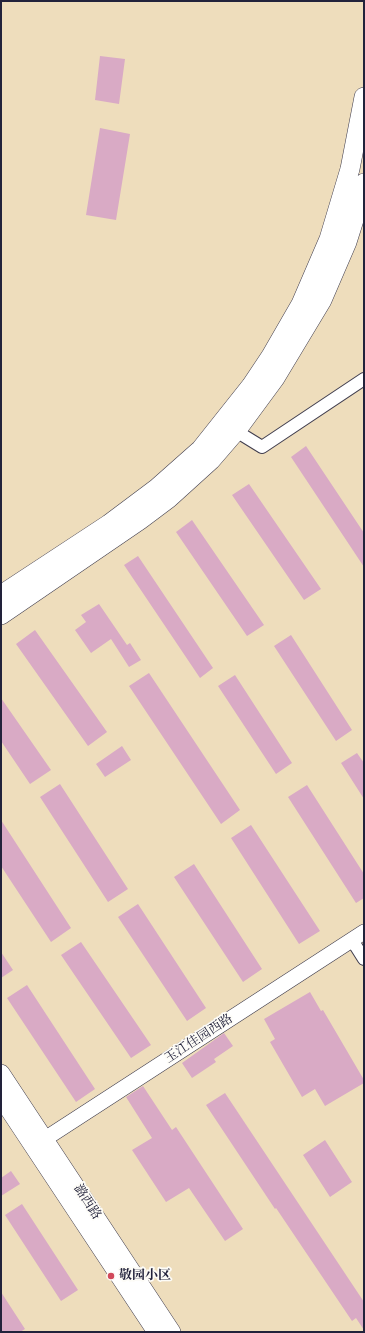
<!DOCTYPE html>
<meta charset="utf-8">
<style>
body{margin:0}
#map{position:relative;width:365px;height:1333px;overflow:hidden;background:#eeddbc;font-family:"IM FELL French Canon",serif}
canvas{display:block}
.frame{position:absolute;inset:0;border:2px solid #22223b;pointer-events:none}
</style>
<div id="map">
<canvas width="365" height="1333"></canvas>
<div class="frame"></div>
</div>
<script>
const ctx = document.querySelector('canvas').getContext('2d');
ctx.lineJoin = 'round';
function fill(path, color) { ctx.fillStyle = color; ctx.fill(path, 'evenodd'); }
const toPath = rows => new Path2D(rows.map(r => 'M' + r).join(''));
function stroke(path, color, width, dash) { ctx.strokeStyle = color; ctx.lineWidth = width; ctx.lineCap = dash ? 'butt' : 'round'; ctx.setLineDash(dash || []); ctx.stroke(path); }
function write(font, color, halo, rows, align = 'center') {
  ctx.font = font + ' "IM FELL French Canon","Noto Serif SC",serif'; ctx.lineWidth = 3.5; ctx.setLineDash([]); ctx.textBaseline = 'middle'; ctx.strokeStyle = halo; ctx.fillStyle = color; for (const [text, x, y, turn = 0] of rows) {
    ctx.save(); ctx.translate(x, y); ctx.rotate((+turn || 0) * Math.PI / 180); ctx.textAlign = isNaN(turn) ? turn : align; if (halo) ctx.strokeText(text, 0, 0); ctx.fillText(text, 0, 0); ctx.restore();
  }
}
const building = toPath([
 [100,56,125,59,119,104,95,100],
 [100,128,130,134,116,220,86,215],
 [306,446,364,533,364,567,291,457],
 [249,484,321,589,304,600,232,495],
 [192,520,264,625,247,636,176,532],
 [138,556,213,668,200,678,124,565],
 [99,604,127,645,130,643,141,660,129,667,111,639,91,653,75,630,86,622,81,615],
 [35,630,107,732,88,746,16,644],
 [291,635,352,730,336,741,274,646],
 [149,673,240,810,221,824,129,686],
 [235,675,292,763,276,774,218,686],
 [1,698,51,770,30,784,1,741],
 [122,746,131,760,105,777,96,764],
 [357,753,364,763,364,799,341,763],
 [60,784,128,889,108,902,40,797],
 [307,785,364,874,364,898,356,903,288,797],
 [1,820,71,928,51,942,1,866],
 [251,825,320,931,299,944,231,838],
 [194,864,262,969,243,982,174,877],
 [138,904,206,1008,187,1021,118,917],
 [81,942,151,1045,131,1058,61,955],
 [1,952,13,970,1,978],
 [27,985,95,1089,76,1102,7,998],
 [310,992,321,1011,323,1010,364,1080,364,1083,325,1106,315,1089,302,1097,270,1042,275,1039,264,1019],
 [224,1033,233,1046,214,1059,216,1062,192,1078,182,1063],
 [143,1086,172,1130,176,1127,243,1229,225,1241,189,1188,166,1202,132,1150,152,1138,126,1097],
 [225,1093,364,1302,364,1330,356,1318,352,1321,276,1208,275,1209,206,1105],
 [325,1140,352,1182,330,1197,303,1155],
 [11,1171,20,1184,1,1196,1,1178],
 [22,1204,78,1290,61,1301,5,1215],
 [1,1292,25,1329,20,1332,1,1332]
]);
const minor = toPath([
 [236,431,262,447,364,379],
 [352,940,364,959]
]);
const tertiary = toPath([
 [34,1146,364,932]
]);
const secondary = toPath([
 [1,1073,172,1332],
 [1,1098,156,1332]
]);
const primary = toPath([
 [1,595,109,524,157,488,201,449,251,386,271,356,301,304,329,239,350,169,364,97],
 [1,615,140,520,168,499,211,460,236,431,275,378,322,300,347,242,359,204,364,183]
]);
const markers = [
 [111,1276,4,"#d1495b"]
];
const streetNames = [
 ["玉江佳园西路",199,1039,-33],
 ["潞西路",87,1202,57]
];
const poiNames = [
 ["敬园小区",119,1276]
];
fill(building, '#d9aac5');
stroke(minor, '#413e4e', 14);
stroke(tertiary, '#413e4e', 16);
stroke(secondary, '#413e4e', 18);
stroke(primary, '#413e4e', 20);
stroke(minor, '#fff', 12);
stroke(tertiary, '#fff', 15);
stroke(secondary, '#fff', 17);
stroke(primary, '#fff', 19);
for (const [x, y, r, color] of markers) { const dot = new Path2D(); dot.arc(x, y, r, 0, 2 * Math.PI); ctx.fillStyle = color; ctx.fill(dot); stroke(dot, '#fdfcf7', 1.5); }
write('13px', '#22223b', '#fdfcf7', streetNames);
write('bold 13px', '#22223b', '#fdfcf7', poiNames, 'left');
</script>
